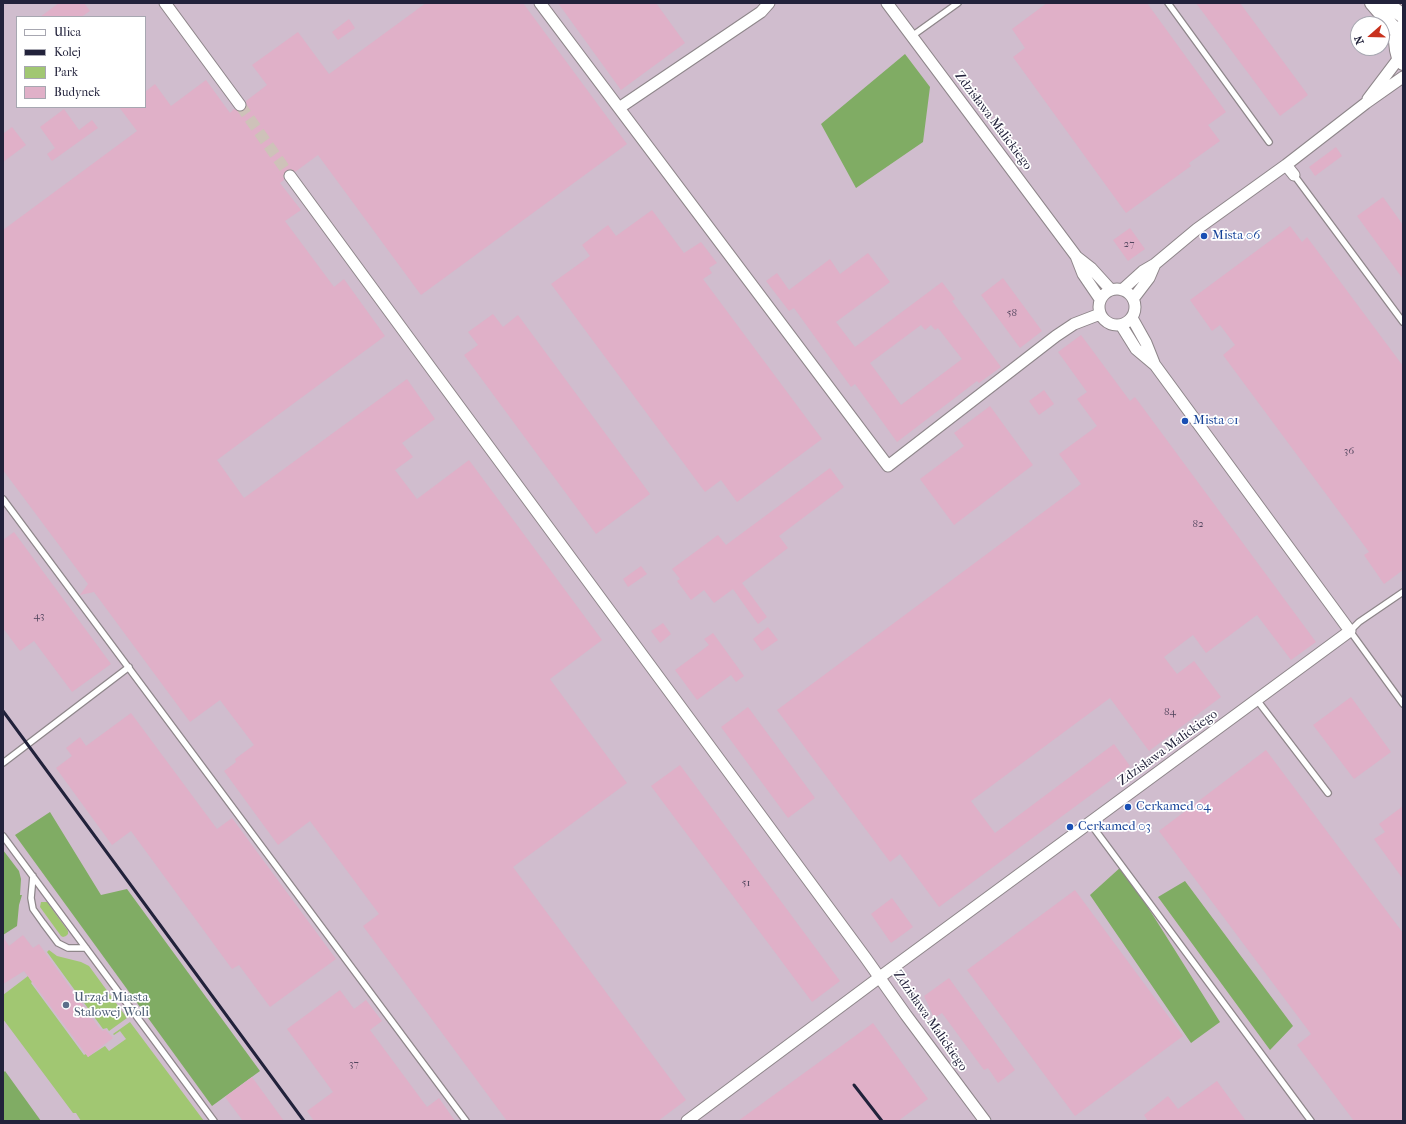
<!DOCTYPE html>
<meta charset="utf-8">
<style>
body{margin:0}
#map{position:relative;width:1406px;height:1124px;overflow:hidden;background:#f9ead9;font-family:"IM FELL French Canon",serif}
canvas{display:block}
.frame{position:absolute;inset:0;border:4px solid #22223b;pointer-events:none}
.legend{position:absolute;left:16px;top:16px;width:130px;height:92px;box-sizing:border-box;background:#fff;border:1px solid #a7a7b1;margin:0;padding:5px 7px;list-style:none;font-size:12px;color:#22223b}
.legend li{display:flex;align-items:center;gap:8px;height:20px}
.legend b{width:20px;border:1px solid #a7a7b1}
.north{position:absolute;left:1350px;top:16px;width:40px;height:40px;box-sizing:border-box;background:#fff;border:1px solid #a7a7b1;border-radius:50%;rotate:250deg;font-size:11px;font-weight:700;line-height:16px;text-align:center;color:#22223b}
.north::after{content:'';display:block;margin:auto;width:14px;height:18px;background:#c8321e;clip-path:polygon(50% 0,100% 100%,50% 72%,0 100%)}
</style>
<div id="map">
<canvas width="1406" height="1124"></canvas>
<div class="frame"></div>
<ul class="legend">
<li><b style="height:5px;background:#fff"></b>Ulica</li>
<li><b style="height:5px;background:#22223b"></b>Kolej</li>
<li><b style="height:11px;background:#a1c772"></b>Park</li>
<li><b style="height:11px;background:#e0b0c8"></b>Budynek</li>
</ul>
<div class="north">N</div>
</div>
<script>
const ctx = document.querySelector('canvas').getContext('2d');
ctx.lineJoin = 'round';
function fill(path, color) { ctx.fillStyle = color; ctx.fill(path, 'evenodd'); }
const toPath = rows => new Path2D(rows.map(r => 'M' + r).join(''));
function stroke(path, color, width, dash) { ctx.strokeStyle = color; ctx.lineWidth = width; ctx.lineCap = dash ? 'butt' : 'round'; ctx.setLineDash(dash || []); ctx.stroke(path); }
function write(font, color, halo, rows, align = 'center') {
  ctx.font = font + ' "IM FELL French Canon",serif'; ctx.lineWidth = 3.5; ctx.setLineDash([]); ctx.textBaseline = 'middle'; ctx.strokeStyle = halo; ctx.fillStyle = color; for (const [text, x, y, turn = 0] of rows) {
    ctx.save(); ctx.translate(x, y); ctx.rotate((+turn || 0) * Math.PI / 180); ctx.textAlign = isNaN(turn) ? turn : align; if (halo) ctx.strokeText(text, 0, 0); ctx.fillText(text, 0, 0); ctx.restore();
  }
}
const industrial = toPath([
 [3,3,1403,3,1403,1121,3,1121],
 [17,17,145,17,145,107,17,107],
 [1358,24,1382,24,1382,48,1358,48]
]);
const green = toPath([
 [41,902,47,902,68,931,68,934,66,936,63,937,61,936,40,907],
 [49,950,57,956,81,962,89,966,127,1018,109,1031,107,1028,103,1029,47,952],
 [28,976,32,982,31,983,84,1055,86,1054,88,1057,105,1046,109,1051,126,1039,120,1031,114,1035,113,1034,130,1022,204,1121,81,1121,76,1113,73,1113,3,1019,3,995]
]);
const forest = toPath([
 [905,54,930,87,923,142,856,188,821,124],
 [50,812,101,895,127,889,260,1071,212,1106,15,835],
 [3,850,19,871,21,879,20,895,22,895,19,905,17,926,3,935],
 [1122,866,1220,1022,1191,1043,1090,895],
 [1185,881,1293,1026,1270,1050,1158,897],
 [5,1071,41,1121,3,1121,3,1073]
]);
const building = toPath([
 [59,3,84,3,90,11,81,17,40,17],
 [426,3,523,3,627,144,421,295,318,155,295,172,290,169,286,171,283,176,284,180,280,183,301,210,285,221,334,287,344,279,385,336,217,460,244,498,407,379,435,419,402,443,413,457,395,470,417,499,469,460,602,640,550,679,627,783,513,867,686,1100,658,1121,507,1121,363,926,379,914,310,821,278,845,224,771,236,762,235,759,254,745,220,700,190,722,94,592,80,595,88,584,3,470,3,230,137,131,119,107,145,107,145,92,155,84,171,106,206,80,230,113,234,109,241,112,247,107,246,101,267,85,252,65,298,32,329,74],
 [558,3,656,3,685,43,621,90],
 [1047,3,1147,3,1226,112,1208,125,1220,141,1189,163,1191,166,1126,213,1013,57,1025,48,1012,29],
 [1196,3,1240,3,1308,95,1280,116],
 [349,19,355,28,338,40,332,32],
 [64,109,79,130,92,120,98,128,52,161,47,154,55,148,40,127],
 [12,127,26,145,3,162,3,134],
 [1336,147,1342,156,1315,176,1309,167],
 [1383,197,1403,225,1403,279,1357,216],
 [652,210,684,253,701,242,717,263,709,268,712,273,703,279,822,439,737,502,721,480,705,492,551,284,590,256,582,245,608,225,616,236],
 [1290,226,1302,242,1307,237,1403,366,1403,570,1384,584,1364,555,1369,552,1223,355,1235,345,1220,325,1212,331,1190,300],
 [1130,228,1145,249,1128,261,1113,240],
 [868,253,890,282,836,322,855,347,942,282,955,299,952,301,1001,367,979,383,977,381,897,442,855,384,851,387,794,308,789,311,766,281,777,273,789,290,830,259,840,274],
 [921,325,925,330,931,325,935,330,938,328,962,359,901,405,870,363],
 [1003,278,1042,331,1020,348,981,295],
 [493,314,503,327,518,315,650,494,596,534,464,355,478,345,468,332],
 [1081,335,1130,401,1135,397,1316,642,1291,660,1257,615,1206,653,1193,635,1164,657,1177,674,1194,661,1221,697,1149,751,1110,698,971,801,995,833,1114,744,1130,766,939,907,900,854,890,862,777,710,1081,484,1059,454,1097,426,1077,399,1087,392,1058,352],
 [1044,390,1054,404,1039,415,1029,401],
 [990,406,1033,465,954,525,920,479,964,446,954,433],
 [830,468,844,487,779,536,788,548,742,583,767,617,758,624,733,589,714,603,704,590,691,600,677,581,680,579,672,569,718,535,726,545],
 [14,532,111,664,72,692,34,641,20,651,3,628,3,540],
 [641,566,647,574,628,587,623,579],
 [663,623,671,634,660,643,651,631],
 [768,627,778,640,762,651,753,639],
 [713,633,744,676,736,682,731,675,697,700,675,670,709,645,704,639],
 [1351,697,1391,752,1354,779,1313,725],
 [748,707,815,798,788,818,721,727],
 [131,713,217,829,232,818,336,959,270,1007,239,965,232,969,131,831,112,845,56,768,72,756,66,748,80,737,86,746],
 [1266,750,1403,933,1403,1121,1354,1121,1297,1045,1311,1034,1159,831],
 [680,765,840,981,812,1002,651,786],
 [1403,806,1403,879,1374,839,1385,832,1379,824],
 [1075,890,1183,1036,1075,1116,967,970],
 [892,898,913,927,891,943,871,914],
 [23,935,33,948,39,944,98,1026,103,1031,105,1029,113,1038,88,1057,24,971,3,984,3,937,9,946],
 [949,978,1015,1070,998,1083,988,1068,984,1070,942,1013,934,1018,924,996],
 [340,990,354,1009,366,1000,382,1021,370,1030,427,1107,439,1098,455,1121,314,1121,307,1111,333,1092,287,1029],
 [873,1023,928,1099,898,1121,738,1121],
 [252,1077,284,1121,243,1121,225,1097],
 [1217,1081,1246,1121,1148,1121,1144,1115,1168,1096,1178,1109]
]);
const minorTunnel = toPath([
 [240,105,290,176]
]);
const service = toPath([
 [1168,3,1269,142],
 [912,36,958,3],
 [1294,175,1403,322],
 [3,499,466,1121],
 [1403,592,1359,622,1350,631,1403,704],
 [1257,700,1328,793],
 [3,763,129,667],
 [1090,823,1311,1121],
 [3,836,214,1121],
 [33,876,31,898,33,909,43,923,58,943,68,948,86,948]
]);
const minor = toPath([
 [165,3,240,105],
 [540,3,888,466,1056,336,1074,324,1100,314],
 [887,3,1076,256,1083,274,1100,299],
 [1368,99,1399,58],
 [619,108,761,12,769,3],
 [1286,165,1294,175],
 [290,176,433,371,865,957,906,1015,985,1121],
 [1077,257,1091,268,1111,290],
 '1099 307a18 18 0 1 1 36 0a18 18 0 1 1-36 0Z',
 [1122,290,1143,271,1155,264,1197,229,1286,165,1366,103,1403,77],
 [1133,299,1149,278,1155,264],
 [1132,318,1146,343,1154,363],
 [687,1121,880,977,1350,631,1155,365,1136,349,1121,325]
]);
const tertiary = toPath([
 [1372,3,1398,33],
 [1386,3,1403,16],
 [1403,26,1398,33,1396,41,1397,50,1399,58,1403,63]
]);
const rail = toPath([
 [3,711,304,1121],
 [854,1085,882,1121]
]);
const markers = [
 [1204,236,4,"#1a4fb4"],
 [1185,421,4,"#1a4fb4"],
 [1128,807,4,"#1a4fb4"],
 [1070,827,4,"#1a4fb4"],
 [66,1005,4,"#5c6f8a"]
];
const numberNames = [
 ["27",1129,244],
 ["58",1012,313],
 ["36",1349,451],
 ["82",1198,524],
 ["43",39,616],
 ["84",1170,712],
 ["51",746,883],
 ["37",354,1064]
];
const streetNames = [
 ["Zdzisława Malickiego",993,121,53],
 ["Zdzisława Malickiego",1168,748,-36],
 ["Zdzisława Malickiego",930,1021,55]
];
const transitNames = [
 ["Mista 06",1212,236],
 ["Mista 01",1193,421],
 ["Cerkamed 04",1136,807],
 ["Cerkamed 03",1078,827]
];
const serviceNames = [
 ["Urząd Miasta",74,998],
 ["Stalowej Woli",74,1013]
];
fill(industrial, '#d0bdce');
fill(green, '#a1c772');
fill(forest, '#80ac64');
fill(building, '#e0b0c8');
stroke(minorTunnel, '#cec2b9', 11, [11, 5.5]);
stroke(service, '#8e868a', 8);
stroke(minor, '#8e868a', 13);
stroke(tertiary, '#8e868a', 16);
stroke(service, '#fff', 5.5);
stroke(minor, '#fff', 11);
stroke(tertiary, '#fff', 14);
stroke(rail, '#22223b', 3);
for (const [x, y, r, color] of markers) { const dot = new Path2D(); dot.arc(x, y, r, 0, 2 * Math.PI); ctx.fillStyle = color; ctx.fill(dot); stroke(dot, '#fff', 1.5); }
write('11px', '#52465e', null, numberNames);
write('13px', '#22223b', '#fff', streetNames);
write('13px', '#164399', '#fff', transitNames, 'left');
write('13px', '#4e5e75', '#fff', serviceNames, 'left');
</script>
